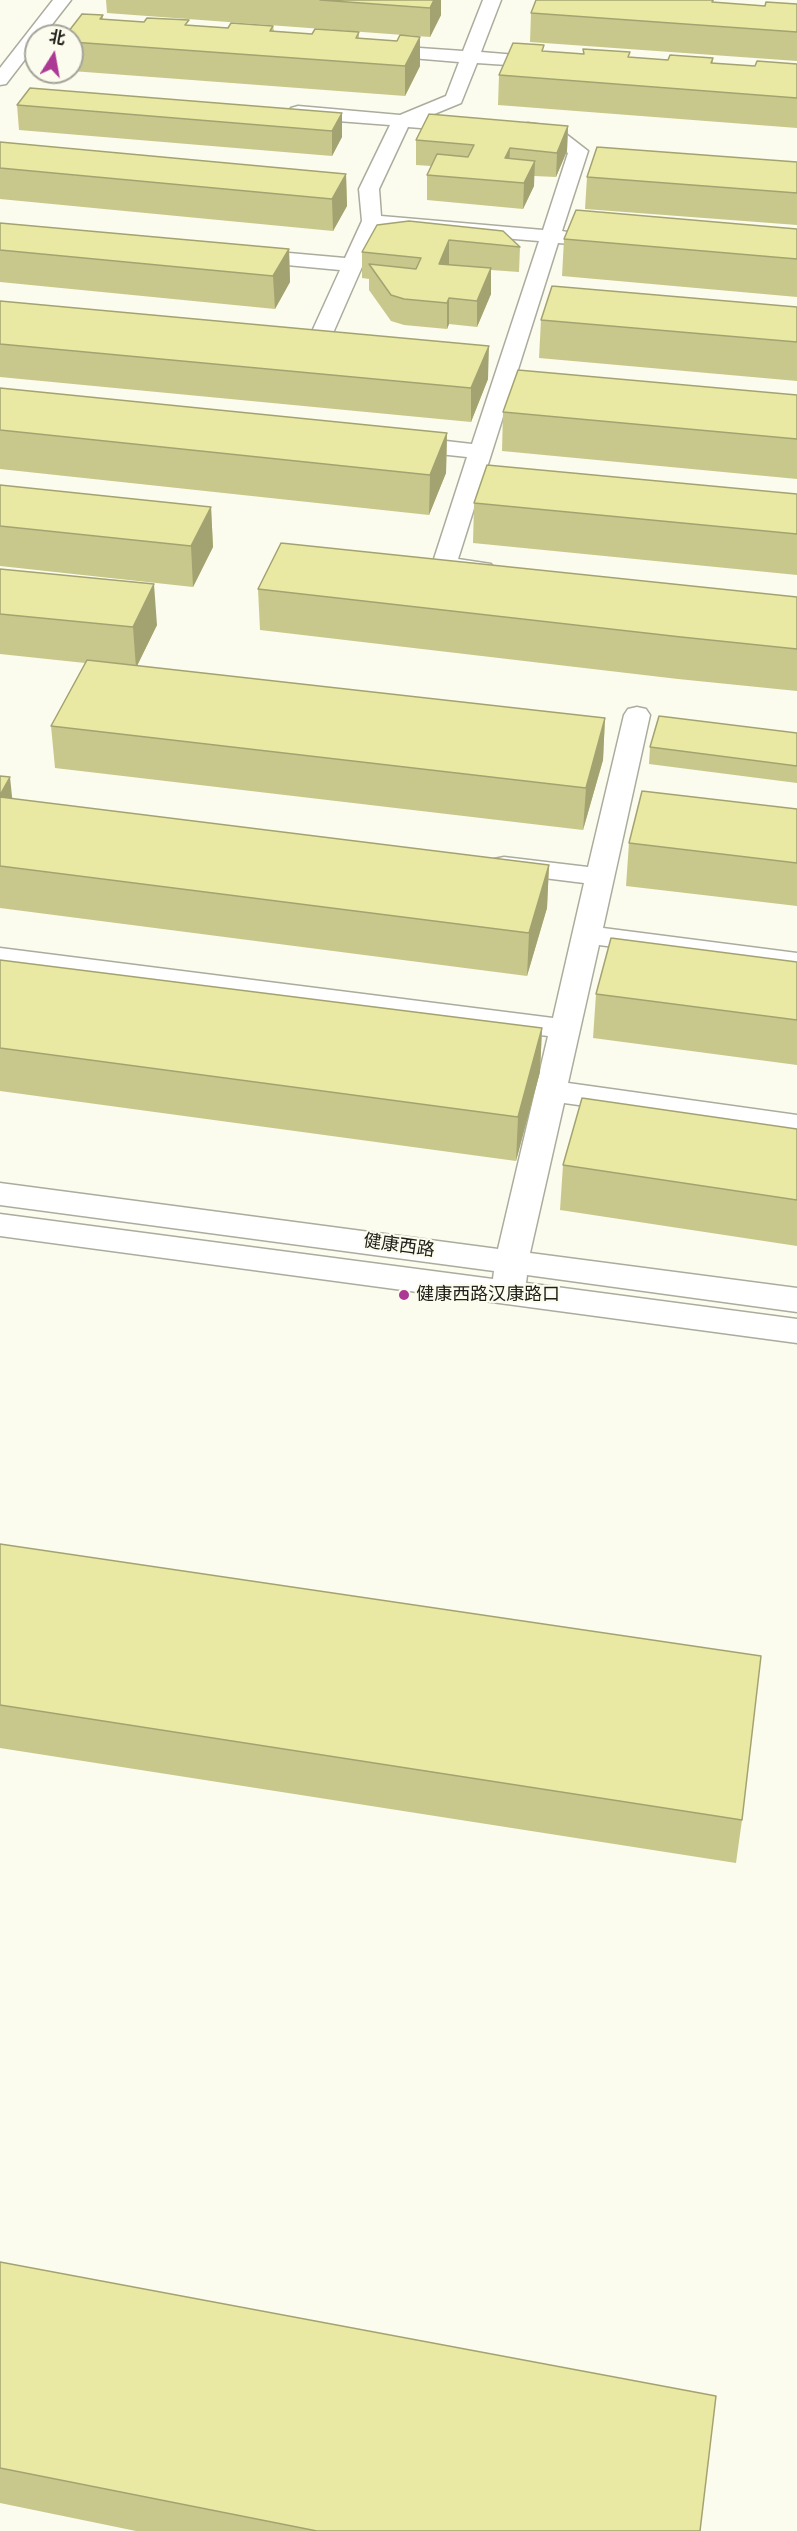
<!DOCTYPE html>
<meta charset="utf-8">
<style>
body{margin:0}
#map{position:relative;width:797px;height:2531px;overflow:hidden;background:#fcfcee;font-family:"Fira Sans Condensed","Noto Sans SC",sans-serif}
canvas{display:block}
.north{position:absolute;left:24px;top:24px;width:60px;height:60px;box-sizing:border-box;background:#fcfcee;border:2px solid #a4a49a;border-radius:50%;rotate:11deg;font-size:16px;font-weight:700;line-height:24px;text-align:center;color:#20201b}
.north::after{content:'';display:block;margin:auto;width:21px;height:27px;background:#ac3a95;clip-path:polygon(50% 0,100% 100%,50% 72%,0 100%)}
</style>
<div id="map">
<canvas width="797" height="2531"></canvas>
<div class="north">北</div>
</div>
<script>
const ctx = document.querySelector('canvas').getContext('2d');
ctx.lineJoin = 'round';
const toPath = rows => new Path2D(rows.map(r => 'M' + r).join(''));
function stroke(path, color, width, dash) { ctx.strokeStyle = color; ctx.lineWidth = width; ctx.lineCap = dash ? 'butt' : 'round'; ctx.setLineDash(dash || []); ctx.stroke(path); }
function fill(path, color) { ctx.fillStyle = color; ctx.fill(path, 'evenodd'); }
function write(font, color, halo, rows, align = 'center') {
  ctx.font = font + ' "Fira Sans Condensed","Noto Sans SC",sans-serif'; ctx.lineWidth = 4.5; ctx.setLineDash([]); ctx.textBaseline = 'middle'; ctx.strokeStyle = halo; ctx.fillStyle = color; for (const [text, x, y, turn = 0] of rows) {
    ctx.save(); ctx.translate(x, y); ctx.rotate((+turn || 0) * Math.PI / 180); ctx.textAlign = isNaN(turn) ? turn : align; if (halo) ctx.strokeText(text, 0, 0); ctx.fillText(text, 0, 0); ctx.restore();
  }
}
const minor = toPath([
 [53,0,71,0,43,36,36,36,36,45,6,84,0,85,0,68,53,0],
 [483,0,501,0,481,52,552,58,558,59,561,63,558,67,552,68,477,63,461,103,427,117,471,120,478,122,480,126,478,130,471,132,408,127,379,189,381,216,543,230,568,153,545,136,521,133,519,129,521,125,528,123,557,127,588,151,562,231,578,234,581,238,578,242,571,244,558,243,458,559,491,564,494,569,491,574,482,576,444,572,435,570,432,565,467,457,402,450,394,448,391,443,394,438,402,436,472,444,539,241,379,228,326,349,323,354,315,355,307,354,304,349,340,270,244,261,237,259,234,255,237,251,244,249,345,258,362,221,359,189,390,125,298,118,291,116,289,112,291,108,298,106,400,115,446,96,459,62,376,55,370,54,367,50,370,46,376,45,463,51,483,0],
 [637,707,646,709,650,715,603,928,797,953,797,971,599,945,568,1083,797,1115,797,1135,564,1103,530,1253,797,1288,797,1312,527,1275,526,1283,797,1319,797,1343,0,1236,0,1214,493,1279,494,1271,0,1205,0,1183,498,1249,548,1036,0,966,0,948,553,1018,584,883,504,873,494,871,490,865,494,859,504,857,588,867,624,715,628,709,637,707]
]);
const wall = toPath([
 [106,0,441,0,441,15,430,37,107,13],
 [536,0,714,0,713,2,765,6,797,32,797,61,530,42,531,13],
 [103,15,103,19,228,28,273,26,274,31,312,34,359,32,359,38,397,41,420,37,420,66,405,96,72,71,72,36],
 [583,49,630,57,668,60,713,58,713,63,755,66,797,64,797,128,498,105,499,75,544,51,583,54],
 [17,105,342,113,342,137,332,156,19,130],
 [568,126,567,151,556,177,534,176,534,186,523,209,427,200,427,175,431,166,416,165,416,140],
 [0,142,346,174,347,206,333,231,0,199],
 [797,162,797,225,585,209,587,177],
 [0,223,289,249,290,282,275,309,0,282],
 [377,225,520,247,519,272,491,270,491,294,477,327,449,324,447,329,404,325,391,321,369,290,369,279,362,278,362,252],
 [797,229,797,297,562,276,564,239],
 [0,301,488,379,471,422,0,377],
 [797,307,797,381,539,358,541,320],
 [0,388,447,433,446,473,429,515,0,469],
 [797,395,797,479,502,451,503,412],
 [0,485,211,507,213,547,193,587,0,566],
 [797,494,797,575,473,543,474,503],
 [0,569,157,625,137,666,605,718,603,760,583,830,55,768,51,726,85,663,0,654],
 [258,589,797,597,797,691,678,679,260,630],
 [797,733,797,783,649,764,650,747],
 [0,776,12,799,549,865,547,908,527,976,0,908],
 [797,809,797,906,626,886,629,843],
 [0,960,542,1028,540,1072,516,1161,0,1091],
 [797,962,797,1065,593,1038,596,994],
 [797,1129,797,1246,560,1210,563,1165],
 [0,1544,742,1820,736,1863,0,1748],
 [0,2262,700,2531,136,2531,0,2503]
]);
const shadedWall = toPath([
 [434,0,441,0,441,15,430,37,430,8],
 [420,37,420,66,405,96,405,66],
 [342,113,342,137,332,156,332,131],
 [568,126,567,151,556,177,557,153],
 [510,148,509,173,505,183,505,158],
 [535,161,534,186,523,209,524,183],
 [346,174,347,206,333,231,332,199],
 [449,240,449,266,439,264],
 [289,249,290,282,275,309,273,276],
 [491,268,491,294,477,327,477,301],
 [449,298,449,324,447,329,447,303],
 [489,346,488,379,471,422,471,388],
 [447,433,446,473,429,515,430,475],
 [211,507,213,547,193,587,191,546],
 [154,584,157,625,136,668,133,627],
 [605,718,603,760,583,830,586,788],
 [10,777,13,806,0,831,0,795],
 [549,865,547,908,527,976,529,933],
 [542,1028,540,1072,516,1161,518,1117]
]);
const building = toPath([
 [320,0,434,0,430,8,320,0],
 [536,0,713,0,712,2,765,6,766,2,797,4,797,32,531,13,536,0],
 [82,14,103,15,100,19,144,22,147,18,189,20,185,25,228,28,231,23,273,26,270,31,312,34,315,29,359,32,356,38,397,41,400,35,420,37,405,66,72,42,72,36,65,36,82,14],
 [513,43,544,45,542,51,584,54,583,49,630,52,628,57,668,60,670,55,713,58,711,63,755,66,757,61,797,64,797,98,499,75,513,43],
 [30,88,342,113,332,131,17,105,30,88],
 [429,114,568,126,557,153,510,148,505,158,535,161,524,183,427,175,437,154,468,157,474,145,416,140,429,114],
 [0,142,346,174,332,199,0,168,0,142],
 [597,147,797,162,797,193,587,177,597,147],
 [576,210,797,229,797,259,564,239,576,210],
 [409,221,503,231,520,247,449,240,439,264,491,268,477,301,449,298,447,303,404,299,391,295,369,264,416,269,421,258,362,252,377,225,409,221],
 [0,223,289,249,273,276,0,250,0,223],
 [552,286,797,307,797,342,541,320,552,286],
 [0,301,489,346,471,388,0,344,0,301],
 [518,370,797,395,797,439,503,412,518,370],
 [0,388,447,433,430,475,0,430,0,388],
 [487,465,797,494,797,534,474,503,487,465],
 [0,485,211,507,191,546,0,526,0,485],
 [281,543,797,597,797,649,681,637,258,589,281,543],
 [0,569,154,584,133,627,0,614,0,569],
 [87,660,605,718,586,788,51,726,87,660],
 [659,716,797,733,797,766,650,747,659,716],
 [0,776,10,777,0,795,0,776],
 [642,791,797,809,797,863,629,843,642,791],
 [0,797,549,865,529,933,0,866,0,797],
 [611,938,797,962,797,1020,596,994,611,938],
 [0,960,542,1028,518,1117,0,1048,0,960],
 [582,1098,797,1129,797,1200,563,1165,582,1098],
 [0,1544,761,1656,742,1820,0,1705,0,1544],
 [0,2262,716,2396,700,2531,317,2531,0,2468,0,2262]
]);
const markers = [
 [404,1295,6,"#ac3a95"]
];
const streetNames = [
 ["健康西路",399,1246,8]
];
const poiNames = [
 ["健康西路汉康路口",416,1295]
];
stroke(minor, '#abac9e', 3);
fill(minor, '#fff');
fill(wall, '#c8c88c');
fill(shadedWall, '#a3a372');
fill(building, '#e9e9a3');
stroke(building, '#a3a372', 1.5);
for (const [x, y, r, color] of markers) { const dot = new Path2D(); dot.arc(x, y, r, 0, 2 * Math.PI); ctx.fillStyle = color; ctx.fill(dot); stroke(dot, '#fcfcee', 2); }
write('18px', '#20201b', '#fcfcee', streetNames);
write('18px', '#20201b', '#fcfcee', poiNames, 'left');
</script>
